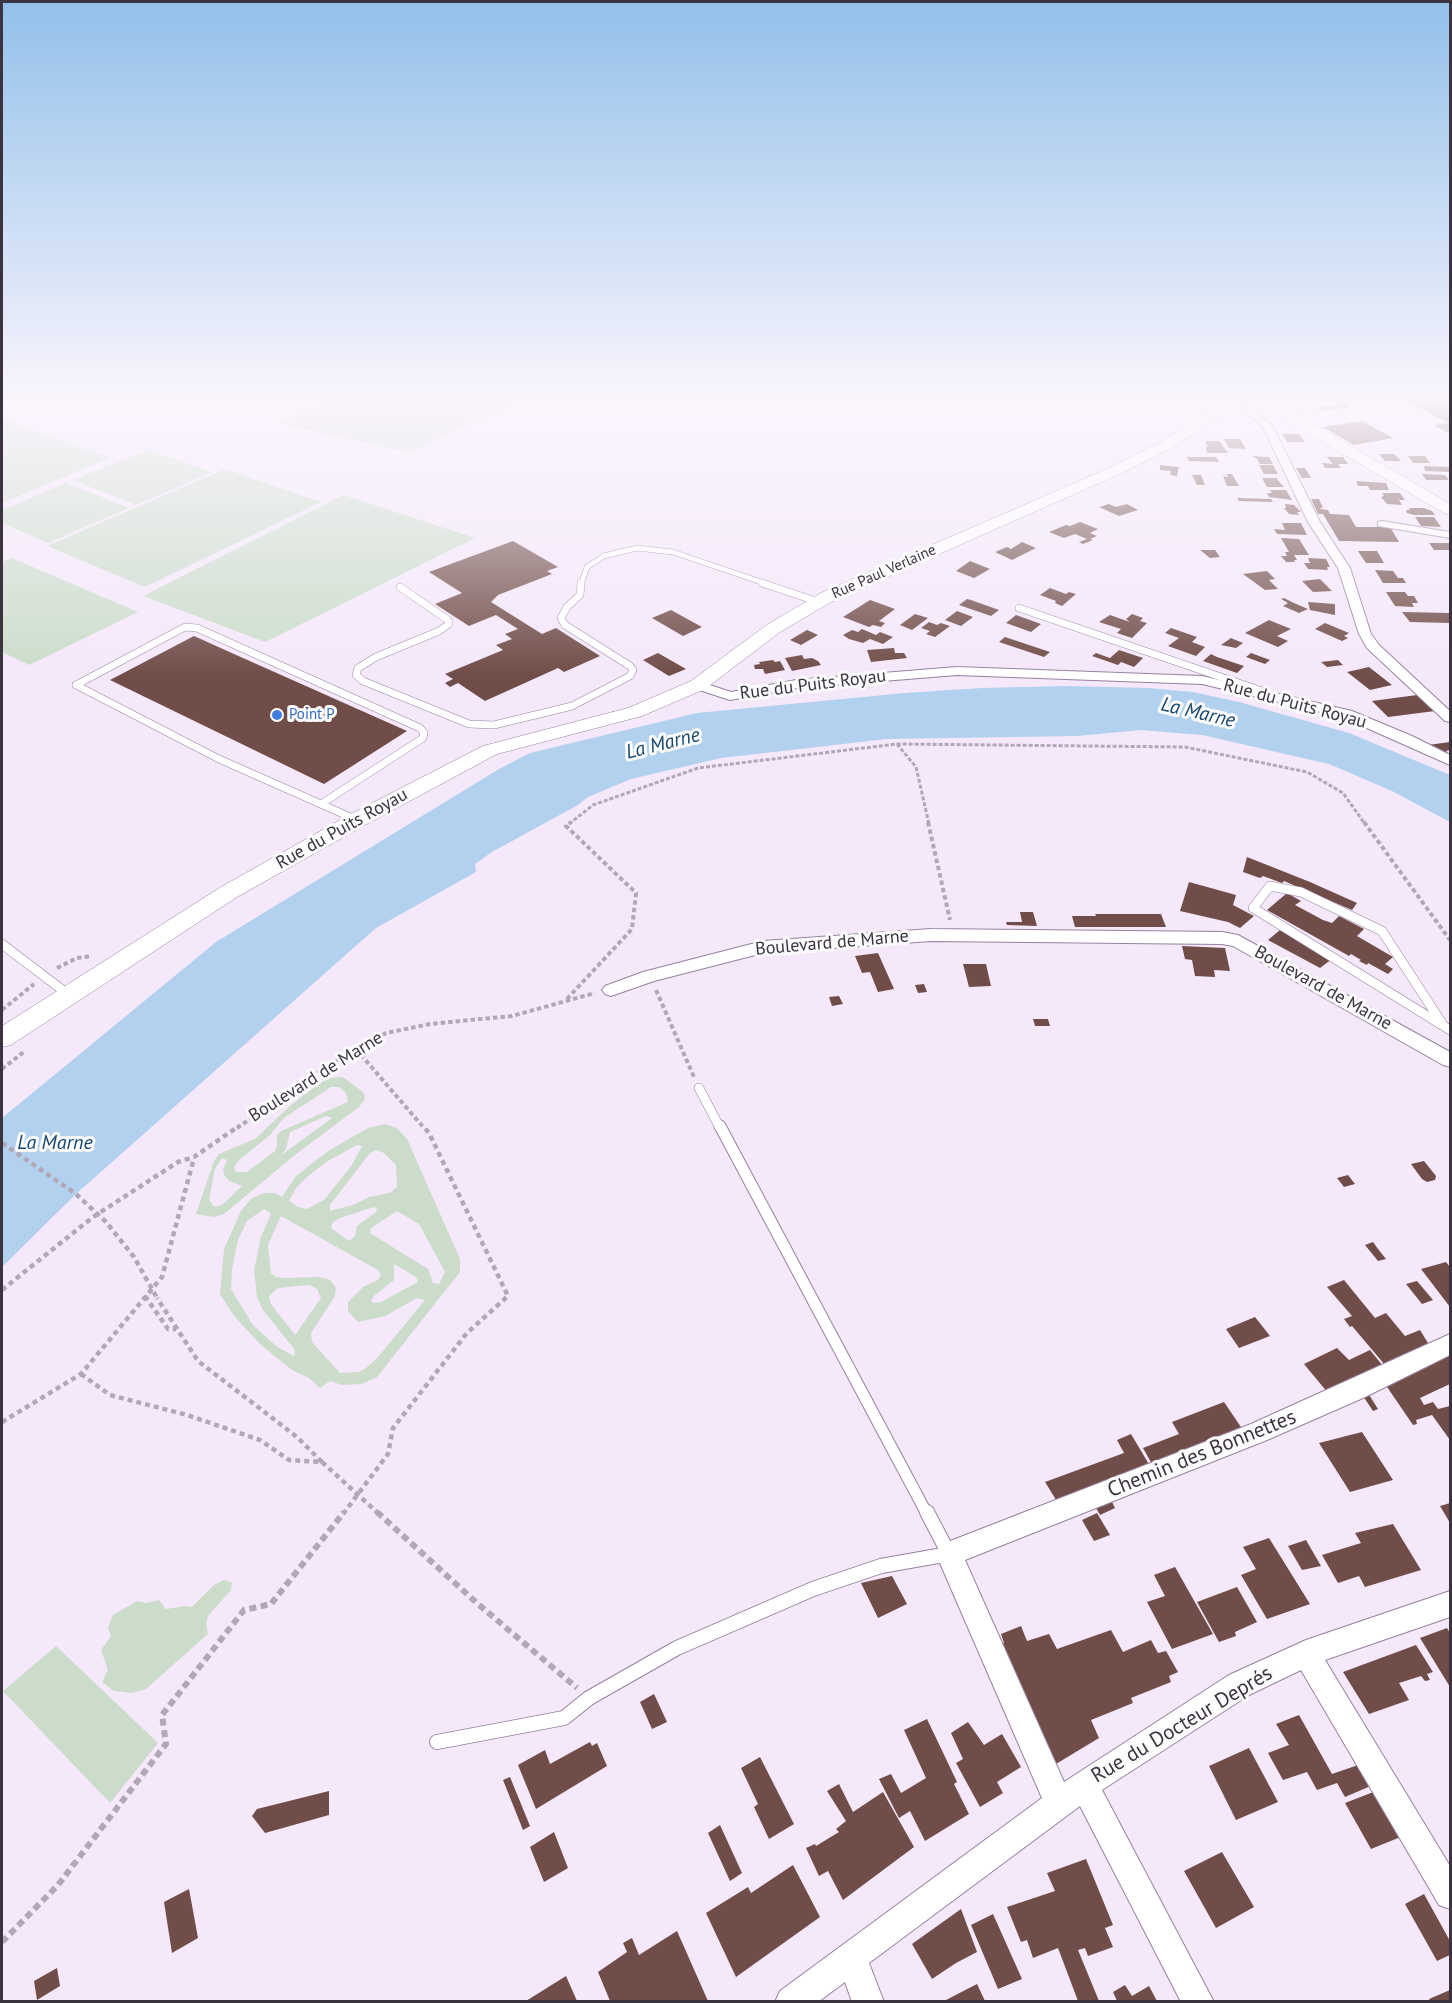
<!DOCTYPE html>
<meta charset="utf-8">
<style>
body{margin:0}
#map{position:relative;width:1452px;height:2003px;overflow:hidden;background:#f5e8fb;font-family:"PT Sans",sans-serif}
canvas{display:block}
.frame{position:absolute;inset:0;border:3px solid #3c3340;pointer-events:none}
</style>
<div id="map">
<canvas width="1452" height="2003"></canvas>
<div class="frame"></div>
</div>
<script>
const ctx = document.querySelector('canvas').getContext('2d');
ctx.lineJoin = 'round';
function fill(path, color) { ctx.fillStyle = color; ctx.fill(path, 'evenodd'); }
const toPath = rows => new Path2D(rows.map(r => 'M' + r).join(''));
function stroke(path, color, width, dash) { ctx.strokeStyle = color; ctx.lineWidth = width; ctx.lineCap = dash ? 'butt' : 'round'; ctx.setLineDash(dash || []); ctx.stroke(path); }
function write(font, color, halo, rows, align = 'center') {
  ctx.font = font + ' "PT Sans",sans-serif'; ctx.lineWidth = 6; ctx.setLineDash([]); ctx.textBaseline = 'middle'; ctx.strokeStyle = halo; ctx.fillStyle = color; for (const [text, x, y, turn = 0] of rows) {
    ctx.save(); ctx.translate(x, y); ctx.rotate((+turn || 0) * Math.PI / 180); ctx.textAlign = isNaN(turn) ? turn : align; if (halo) ctx.strokeText(text, 0, 0); ctx.fillText(text, 0, 0); ctx.restore();
  }
}
const green = toPath([
 [342,395,532,395,408,452,277,423],
 [2,419,110,458,2,503],
 [148,450,212,472,136,505,73,480],
 [225,469,321,502,145,587,47,546],
 [66,483,129,508,48,543,2,523,2,510],
 [344,495,475,538,265,642,143,596],
 [12,558,138,612,29,665,2,652,2,562],
 [343,1077,364,1093,365,1099,359,1107,295,1155,224,1214,214,1217,196,1214,214,1161,219,1154,255,1139,291,1105,320,1083,330,1078],
 [331,1087,339,1087,346,1093,348,1102,281,1131,277,1135,277,1146,275,1151,247,1172,236,1172,234,1168,238,1161,270,1135,284,1118],
 [326,1116,332,1118,280,1156,286,1149,290,1132],
 [222,1158,227,1160,223,1170,224,1175,229,1181,242,1186,222,1205,214,1207,209,1199,215,1169],
 [385,1124,397,1128,407,1139,460,1259,460,1272,377,1377,362,1384,342,1385,330,1381,320,1388,309,1378,292,1370,261,1345,234,1316,220,1294,224,1249,241,1211,251,1199,264,1193,275,1193,282,1197,296,1176,328,1151,368,1128],
 [357,1145,362,1146,352,1165,324,1200,307,1209,298,1207,289,1201,296,1188,308,1176,328,1161],
 [376,1150,384,1153,396,1165,397,1187,390,1193,369,1197,353,1205,330,1211,330,1205,370,1153],
 [374,1207,377,1209,376,1212,357,1226,355,1236,349,1241,331,1228,332,1223,340,1218],
 [264,1209,271,1214,261,1237,254,1270,257,1297,263,1310,295,1350,294,1356,276,1346,253,1325,231,1289,232,1269,238,1240,247,1221],
 [397,1211,419,1224,445,1272,439,1284,433,1283,428,1269,370,1233,371,1228],
 [281,1216,378,1270,381,1274,378,1280,363,1287,348,1302,348,1311,358,1322,385,1316,417,1298,425,1300,378,1357,366,1368,359,1372,340,1373,312,1342,311,1333,335,1296,336,1288,330,1280,319,1277,284,1278,276,1277,271,1273,268,1245],
 [394,1264,416,1277,418,1282,381,1302,373,1303,371,1301,374,1296,394,1280],
 [309,1285,317,1289,321,1298,295,1335,271,1304,269,1296,278,1288],
 [224,1580,232,1583,231,1590,208,1616,206,1624,208,1634,146,1689,132,1693,114,1691,102,1682,108,1670,101,1650,111,1636,108,1627,113,1615,137,1601,146,1603,159,1600,166,1609,186,1606,192,1607,214,1585],
 [56,1646,158,1743,110,1803,3,1691]
]);
const water = toPath([
 [1065,686,1148,688,1193,692,1239,702,1349,733,1450,775,1450,822,1392,791,1329,764,1202,735,1141,730,1077,736,887,739,721,758,631,779,588,797,578,805,492,852,475,864,476,872,376,928,76,1194,2,1267,2,1118,216,942,499,769,530,753,697,713,905,693,982,688]
]);
const building = toPath([
 [1395,395,1450,395,1450,434,1434,425,1448,423],
 [1343,403,1350,407,1323,411,1317,408],
 [1362,421,1393,438,1354,445,1323,427],
 [1282,434,1299,434,1305,442,1287,442],
 [1224,439,1240,439,1246,449,1229,448],
 [1205,441,1219,441,1228,453,1207,453,1206,447,1208,447],
 [1379,454,1394,454,1401,461,1385,461],
 [1252,456,1269,457,1273,464,1260,464,1257,459],
 [1408,456,1425,456,1430,463,1413,463],
 [1187,457,1216,457,1219,462,1189,461],
 [1327,457,1343,457,1348,464,1338,464,1341,468,1325,468,1322,463,1333,464],
 [1160,465,1179,467,1177,476,1170,475,1171,471,1160,470],
 [1259,465,1273,465,1278,474,1264,474],
 [1424,466,1450,467,1450,472,1425,471],
 [1296,468,1305,468,1311,478,1302,478],
 [1227,474,1232,474,1239,486,1227,486,1223,476,1228,477],
 [1422,474,1445,475,1449,480,1426,480],
 [1192,475,1201,475,1205,485,1197,485],
 [1262,478,1276,478,1284,487,1267,487],
 [1356,481,1386,483,1389,490,1370,490,1368,486,1358,486],
 [1270,490,1286,490,1292,500,1269,497,1267,493,1272,493],
 [1382,493,1400,493,1405,500,1399,500,1402,505,1387,504,1381,497,1384,496],
 [1237,498,1271,499,1273,502,1239,501],
 [1311,499,1319,499,1323,508,1320,508,1321,509,1328,510,1330,514,1349,515,1356,527,1390,527,1399,542,1339,541,1323,514,1318,514],
 [1109,504,1116,507,1127,504,1138,510,1119,516,1099,507],
 [1285,504,1294,505,1301,512,1297,512,1299,515,1289,514,1284,508,1286,508],
 [1409,508,1424,508,1432,511,1435,515,1414,515,1407,513,1406,510,1410,510],
 [1415,517,1434,517,1441,527,1421,526],
 [1080,522,1098,529,1090,533,1097,536,1090,539,1093,540,1083,544,1079,542,1087,539,1075,534,1064,538,1049,532,1066,525,1070,526],
 [1282,523,1301,523,1307,535,1277,534,1274,529,1285,530],
 [1281,538,1299,539,1309,555,1294,555,1297,560,1294,560,1295,562,1286,562,1281,556,1287,556,1285,552,1289,552],
 [513,541,558,567,547,571,552,574,498,595,491,602,542,634,556,628,600,656,564,672,558,668,485,701,458,683,450,687,445,683,453,679,445,674,503,650,496,645,512,639,505,634,518,629,496,615,469,626,435,604,462,593,429,572],
 [1022,542,1036,548,1012,560,995,552,1007,547,1011,549],
 [1429,543,1450,543,1450,550,1434,550],
 [1200,550,1215,550,1220,557,1210,558],
 [1358,551,1377,551,1384,563,1366,563],
 [1308,558,1326,559,1330,567,1327,567,1328,570,1308,569,1304,563,1310,563],
 [970,561,990,569,974,578,956,571],
 [1375,570,1393,571,1398,578,1403,578,1406,583,1383,583],
 [1267,571,1275,579,1269,580,1278,589,1265,590,1243,574],
 [1320,579,1332,591,1313,592,1302,581],
 [1050,588,1066,594,1069,592,1076,594,1062,606,1055,603,1056,601,1040,595],
 [1386,592,1405,592,1408,596,1414,596,1418,603,1412,603,1414,607,1395,606],
 [1284,598,1294,603,1308,609,1299,613,1283,606,1288,603,1281,599],
 [967,599,971,600,999,610,991,616,959,605],
 [870,600,895,609,879,621,885,623,881,627,873,625,869,627,843,617],
 [1308,602,1335,604,1335,615,1310,610],
 [671,610,702,627,683,636,652,618],
 [957,611,973,617,961,626,945,620],
 [1402,612,1450,613,1450,623,1410,622],
 [915,614,928,618,912,630,900,625],
 [1132,614,1143,618,1140,621,1147,623,1132,638,1117,633,1121,629,1099,622,1110,615,1130,622,1126,619],
 [1016,615,1041,624,1031,632,1006,623],
 [1269,620,1291,629,1277,636,1288,641,1278,647,1245,633],
 [929,622,937,625,941,623,950,626,935,637,926,634,930,631,921,628],
 [1325,623,1349,633,1344,636,1348,638,1342,641,1315,629],
 [1171,628,1197,637,1192,642,1205,647,1196,656,1168,646,1179,638,1165,633],
 [862,629,876,635,880,632,893,637,883,644,870,639,863,643,849,639,843,635,852,630,858,632],
 [807,630,818,635,801,645,790,640],
 [194,636,234,654,407,731,324,784,110,680],
 [1005,637,1050,652,1044,657,999,642],
 [1231,638,1238,641,1243,643,1236,648,1221,645],
 [894,648,895,653,904,653,907,658,871,662,867,650],
 [1119,650,1143,658,1134,667,1121,662,1118,665,1092,656,1096,653,1110,658],
 [658,653,686,669,669,676,643,660],
 [1251,653,1270,660,1265,664,1246,657],
 [1211,654,1217,657,1244,666,1237,673,1203,661],
 [802,655,804,659,812,658,818,661,821,665,792,671,785,658],
 [773,660,775,662,780,661,785,670,765,674,763,669,755,669,754,665,760,664,759,662],
 [1338,660,1343,665,1327,667,1321,662],
 [1369,667,1392,685,1370,690,1347,672],
 [1417,695,1435,711,1388,717,1372,701],
 [1450,742,1450,750,1446,751,1448,753,1428,745],
 [1247,857,1310,882,1357,903,1352,910,1284,881,1282,883,1263,876,1260,878,1243,872],
 [1189,882,1236,895,1233,905,1254,916,1240,928,1228,922,1180,911],
 [1287,893,1301,901,1295,905,1323,920,1332,923,1339,916,1364,929,1357,936,1393,957,1385,964,1393,969,1388,974,1368,963,1367,965,1359,961,1361,960,1351,954,1349,956,1267,910],
 [1020,912,1033,912,1037,926,1007,925,1006,922,1022,922],
 [1095,914,1161,914,1166,927,1075,927,1072,916,1096,916],
 [1280,930,1332,959,1320,968,1268,940],
 [1182,946,1225,948,1230,971,1214,970,1215,977,1195,976,1192,960,1185,959],
 [878,953,894,989,878,992,870,972,862,973,855,956],
 [963,964,986,964,991,986,969,987],
 [924,984,927,992,918,993,915,985],
 [839,996,843,1004,832,1006,829,997],
 [1033,1019,1048,1019,1050,1026,1035,1026],
 [1424,1161,1436,1176,1435,1180,1427,1182,1422,1179,1411,1164],
 [1348,1175,1355,1184,1344,1187,1337,1178],
 [1373,1242,1378,1249,1386,1259,1378,1261,1365,1245],
 [1446,1262,1450,1267,1450,1307,1421,1269],
 [1344,1280,1375,1318,1386,1313,1405,1336,1420,1330,1428,1343,1385,1365,1352,1326,1350,1327,1344,1319,1352,1316,1327,1287],
 [1417,1281,1433,1300,1422,1304,1406,1284],
 [1255,1317,1270,1336,1239,1348,1226,1329],
 [1337,1348,1349,1360,1370,1350,1383,1366,1328,1393,1304,1364],
 [1450,1355,1450,1384,1420,1398,1424,1405,1433,1402,1438,1409,1450,1406,1450,1440,1432,1415,1416,1420,1417,1424,1413,1425,1383,1381],
 [1366,1390,1378,1409,1373,1411,1361,1393],
 [1224,1402,1243,1430,1153,1466,1143,1448,1179,1434,1172,1422],
 [1362,1432,1393,1480,1350,1492,1319,1443],
 [1131,1434,1150,1466,1058,1503,1045,1482,1124,1453,1117,1440],
 [1111,1500,1115,1508,1100,1515,1095,1506],
 [1450,1503,1450,1523,1440,1506],
 [1097,1513,1110,1535,1094,1541,1082,1520],
 [1393,1524,1421,1570,1365,1587,1359,1576,1338,1583,1322,1555,1361,1543,1355,1533],
 [1269,1538,1310,1604,1267,1619,1241,1575,1256,1569,1243,1547],
 [1306,1540,1321,1566,1302,1570,1288,1546],
 [1175,1567,1213,1634,1172,1649,1147,1602,1165,1596,1154,1575],
 [892,1576,907,1604,878,1618,861,1583],
 [1237,1587,1257,1622,1235,1632,1236,1636,1219,1642,1197,1602],
 [1021,1626,1027,1641,1049,1634,1057,1649,1111,1630,1123,1652,1151,1640,1158,1653,1166,1651,1178,1672,1169,1676,1171,1682,1131,1698,1133,1703,1091,1720,1099,1738,1051,1767,995,1646,1004,1643,1001,1634],
 [1447,1628,1450,1633,1450,1687,1420,1638],
 [1416,1645,1433,1672,1427,1674,1430,1680,1425,1681,1421,1676,1399,1683,1409,1700,1369,1714,1343,1672],
 [654,1694,667,1722,652,1729,640,1702],
 [1299,1715,1332,1774,1361,1764,1373,1785,1345,1797,1337,1783,1317,1790,1307,1772,1283,1780,1268,1753,1289,1745,1276,1724],
 [927,1719,957,1782,954,1784,969,1814,925,1841,910,1811,899,1818,879,1779,891,1774,901,1793,926,1778,904,1730],
 [968,1722,984,1745,1002,1734,1021,1767,997,1782,1003,1793,980,1807,956,1763,963,1759,951,1733],
 [590,1742,592,1746,597,1743,607,1766,536,1809,518,1765,545,1750,550,1764],
 [1249,1748,1278,1802,1236,1820,1209,1766],
 [760,1757,794,1824,769,1839,754,1807,758,1804,741,1768],
 [510,1777,530,1826,523,1830,503,1780],
 [839,1784,853,1812,883,1792,914,1847,843,1900,828,1871,819,1876,806,1848,815,1844,816,1846,839,1832,836,1829,846,1821,827,1791],
 [329,1791,329,1815,265,1833,252,1816,257,1809],
 [1376,1791,1403,1836,1371,1849,1345,1803],
 [720,1825,742,1873,730,1881,708,1833],
 [554,1832,568,1868,544,1882,530,1847],
 [1222,1852,1254,1907,1216,1928,1184,1871],
 [1086,1859,1113,1925,1105,1928,1113,1947,1088,1956,1085,1948,1078,1950,1099,2001,1078,2001,1058,1948,1033,1958,1027,1940,1021,1942,1007,1907,1055,1891,1047,1873],
 [793,1865,820,1917,736,1977,706,1913,748,1887,751,1893],
 [189,1889,198,1938,172,1953,164,1902],
 [1424,1894,1450,1941,1450,1955,1437,1961,1405,1904],
 [961,1909,977,1952,956,1963,932,1979,912,1944],
 [993,1914,1022,1979,998,1989,971,1925],
 [677,1931,708,2001,610,2001,598,1972,627,1952,623,1943,632,1938,639,1955],
 [57,1968,60,1986,37,2000,34,1981],
 [566,1976,577,2001,526,2001],
 [977,1984,985,2001,944,2001],
 [1125,1985,1132,1996,1149,1986,1157,2001,1117,2001,1113,1992],
 [1450,1990,1450,2001,1430,2001,1429,1999]
]);
const pathFar3 = toPath([
 [897,744,916,767,929,824],
 [569,824,593,805,698,768,897,744,1185,747,1307,772,1343,793,1365,824]
]);
const pathFar2 = toPath([
 [928,822,950,920],
 [1364,822,1450,940],
 [57,968,77,958,92,956],
 [656,990,694,1077],
 [567,999,632,929,636,893,566,826,571,822],
 [2,1010,34,984],
 [356,1049,424,1128],
 [2,1069,25,1051],
 [237,1128,326,1067,386,1033,430,1024,512,1016,595,993]
]);
const pathFar1 = toPath([
 [2,1290,93,1217,178,1162,194,1157,239,1126],
 [145,1296,168,1329,176,1329],
 [81,1374,110,1395,187,1415,260,1440,289,1460,322,1462,297,1437,198,1361,157,1298],
 [2,1422,81,1374,162,1277,194,1158],
 [322,1462,379,1514],
 [343,1514,388,1454,393,1428,467,1333,508,1296,429,1133,423,1126]
]);
const path = toPath([
 [377,1512,478,1604,577,1688],
 [2,1942,58,1885,166,1744,162,1715,244,1610,271,1604,344,1512]
]);
const laneFar4 = toPath([
 [581,584,587,567,604,556,637,548,673,552,767,584]
]);
const laneFar3 = toPath([
 [762,583,819,602],
 [400,587,448,620,449,624,439,631,376,657,358,668,356,675,363,681,469,724,494,725,572,706,630,676,633,670,630,666,565,625,561,618,567,607,580,595,581,583],
 [1019,608,1262,691],
 [76,685,185,627,197,628,420,728,424,733,423,738,321,804],
 [76,685,219,759,357,820]
]);
const laneFar2 = toPath([
 [2,944,69,995],
 [1443,1025,1382,931,1301,892,1270,886,1253,908,1450,1030],
 [699,1088,720,1128]
]);
const laneFar1 = toPath([
 [720,1126,927,1514]
]);
const lane = toPath([
 [437,1742,564,1718,589,1698,677,1648,813,1589,881,1566,949,1554,927,1512]
]);
const street = toPath([
 [1242,406,1248,406,1272,425,1320,522,1350,568,1371,634,1379,645,1450,711,1450,722,1445,721,1367,648,1359,634,1338,568,1308,522,1263,427,1242,410,1242,406],
 [1382,521,1450,532,1450,538,1378,526,1378,522,1382,521],
 [957,667,1202,676,1352,711,1412,736,1450,755,1450,765,1342,717,1202,684,957,675,796,688,730,700,693,688,691,685,698,681,731,692,796,680,957,667],
 [931,929,1222,932,1238,935,1450,1052,1450,1067,1443,1065,1233,946,1222,944,931,941,763,953,654,981,611,996,605,994,602,990,605,986,643,972,763,941,931,929],
 [1450,1334,1450,1355,1363,1398,1267,1440,965,1560,1064,1782,1229,1675,1306,1640,1450,1591,1450,1617,1325,1660,1450,1866,1450,1909,1439,1905,1301,1670,1249,1695,1102,1790,1214,2002,1181,2002,1080,1806,869,1963,884,2002,852,2002,845,1982,818,2002,775,2002,780,1991,1042,1798,936,1554,940,1545,1251,1424,1450,1334]
]);
const secondary = toPath([
 [1188,395,1204,395,1211,400,1241,405,1243,408,1241,411,1216,419,1170,449,1122,473,833,601,780,632,705,689,642,716,497,754,365,825,237,897,11,1045,2,1047,2,1026,221,887,349,815,483,746,628,708,691,681,768,624,821,593,1112,467,1160,443,1206,413,1218,409,1202,406,1188,395],
 [1264,395,1450,504,1450,515,1444,513,1273,413,1257,399,1264,395]
]);
const pathBridge = toPath([
 [2,1143,76,1194,106,1222,134,1257,157,1298]
]);
const markers = [
 [277,715,6,"#3f7fe0"]
];
const farStreetnames = [
 ["Rue Paul Verlaine",884,572,-24]
];
const farShopnames = [
 ["Point P",289,715]
];
const streetNames = [
 ["Rue du Puits Royau",813,685,-7],
 ["Rue du Puits Royau",1295,704,15],
 ["Rue du Puits Royau",342,829,-29],
 ["Boulevard de Marne",832,943,-5],
 ["Boulevard de Marne",1323,988,29],
 ["Boulevard de Marne",316,1077,-32]
];
const waterNames = [
 ["La Marne",1198,713,13],
 ["La Marne",663,744,-14],
 ["La Marne",55,1143]
];
const nearStreetnames = [
 ["Chemin des Bonnettes",1202,1454,-22],
 ["Rue du Docteur Deprés",1182,1725,-31]
];
fill(green, '#cbddca');
fill(water, '#b2d1ee');
fill(building, '#704d48');
stroke(laneFar4, '#96829f', 6);
stroke(laneFar3, '#96829f', 8);
stroke(laneFar2, '#96829f', 10);
stroke(laneFar1, '#96829f', 13);
stroke(lane, '#96829f', 16);
stroke(street, '#96829f', 2);
stroke(secondary, '#96829f', 1);
stroke(pathFar3, '#b2a7b7', 3, [4, 2]);
stroke(pathFar2, '#b2a7b7', 4, [4.5, 3]);
stroke(pathFar1, '#b2a7b7', 4.5, [5, 4]);
stroke(path, '#b2a7b7', 6, [7, 4.5]);
stroke(laneFar4, '#fff', 5);
stroke(laneFar3, '#fff', 7);
stroke(laneFar2, '#fff', 9);
stroke(laneFar1, '#fff', 11);
stroke(lane, '#fff', 14);
fill(street, '#fff');
fill(secondary, '#fff');
stroke(pathBridge, '#b2a7b7', 4.5, [5, 4]);
const sky = ctx.createLinearGradient(0, 0, 0, 675);
sky.addColorStop(0, '#92c0ea');
sky.addColorStop(0.59, '#faf5fd');
sky.addColorStop(1, '#faf5fd00');
ctx.fillStyle = sky;
ctx.fillRect(0, 0, 1452, 675);
for (const [x, y, r, color] of markers) { const dot = new Path2D(); dot.arc(x, y, r, 0, 2 * Math.PI); ctx.fillStyle = color; ctx.fill(dot); stroke(dot, '#fbfbfb', 2); }
write('15px', '#3c3340', '#fbfbfb', farStreetnames);
write('15px', '#366cbe', '#fbfbfb', farShopnames, 'left');
write('18px', '#3c3340', '#fbfbfb', streetNames);
write('italic 20px', '#17476d', '#fbfbfb', waterNames);
write('21px', '#3c3340', '#fbfbfb', nearStreetnames);
</script>
